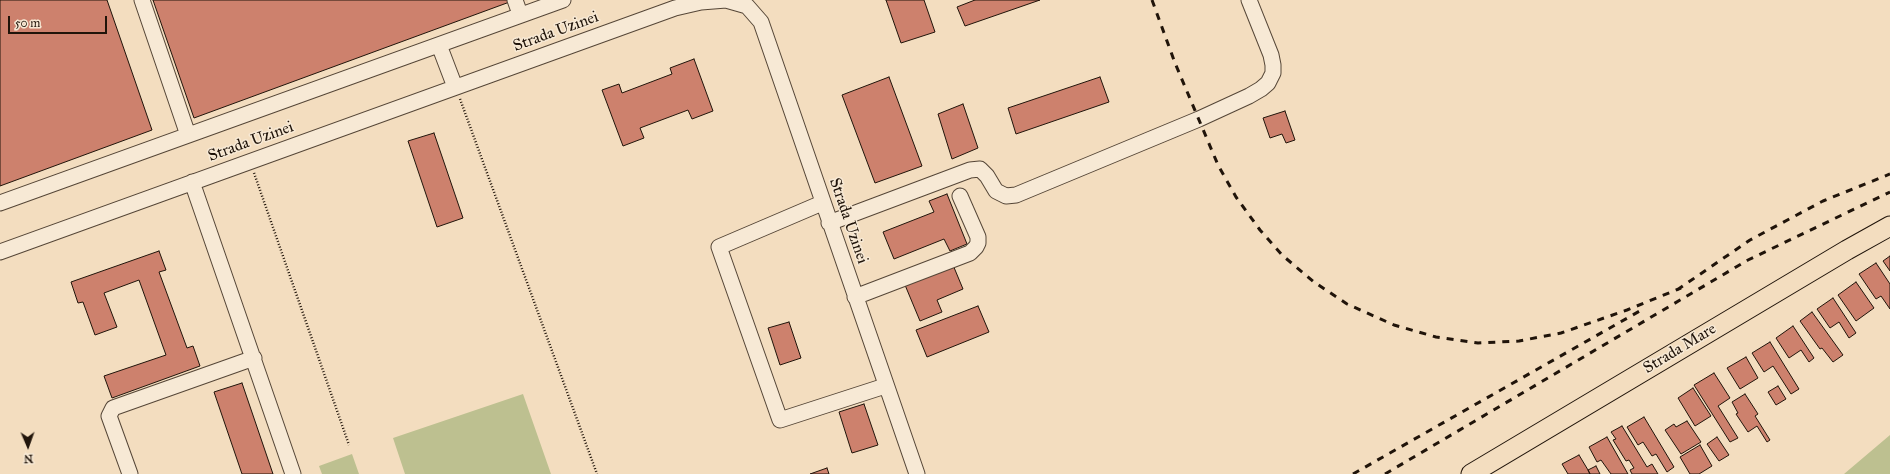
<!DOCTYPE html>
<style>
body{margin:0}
#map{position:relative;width:1890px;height:474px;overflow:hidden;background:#f3ddbf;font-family:"IM FELL Great Primer",serif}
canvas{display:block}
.north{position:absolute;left:8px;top:426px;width:40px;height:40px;-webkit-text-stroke:3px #f7e9d5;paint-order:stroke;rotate:178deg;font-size:11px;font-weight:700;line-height:16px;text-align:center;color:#20140a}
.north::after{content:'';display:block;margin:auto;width:14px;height:18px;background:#20140a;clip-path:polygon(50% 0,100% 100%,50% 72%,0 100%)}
.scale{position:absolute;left:8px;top:16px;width:99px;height:18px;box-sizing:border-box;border:2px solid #20140a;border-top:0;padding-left:5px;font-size:12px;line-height:14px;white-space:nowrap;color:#20140a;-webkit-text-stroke:3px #f7e9d5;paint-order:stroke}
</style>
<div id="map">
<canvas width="1890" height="474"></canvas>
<div class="north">N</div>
<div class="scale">50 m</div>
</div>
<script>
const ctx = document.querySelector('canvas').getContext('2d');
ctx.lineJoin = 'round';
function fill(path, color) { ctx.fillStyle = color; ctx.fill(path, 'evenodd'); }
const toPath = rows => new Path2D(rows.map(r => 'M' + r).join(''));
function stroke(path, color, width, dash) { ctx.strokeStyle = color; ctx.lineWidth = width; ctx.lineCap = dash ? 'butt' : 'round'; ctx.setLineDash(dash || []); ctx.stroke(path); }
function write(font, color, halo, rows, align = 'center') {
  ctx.font = font + ' "IM FELL Great Primer",serif'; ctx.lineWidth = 3; ctx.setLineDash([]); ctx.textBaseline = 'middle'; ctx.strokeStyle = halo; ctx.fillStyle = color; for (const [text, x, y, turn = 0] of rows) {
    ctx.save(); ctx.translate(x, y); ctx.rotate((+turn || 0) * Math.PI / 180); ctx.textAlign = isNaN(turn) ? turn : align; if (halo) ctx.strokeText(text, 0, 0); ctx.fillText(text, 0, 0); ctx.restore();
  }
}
const green = toPath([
 [523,394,551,474,405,474,393,438],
 [1890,435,1890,474,1844,474],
 [352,454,359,474,322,474,319,466]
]);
const building = toPath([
 [0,0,107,0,152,130,0,186,0,0],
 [153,0,515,0,194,118,153,0],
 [886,0,924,0,935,32,901,43,886,0],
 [975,0,1040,0,965,26,957,7,975,0],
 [694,59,713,111,692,119,688,110,640,128,644,138,623,146,602,90,619,84,622,93,672,74,670,68,694,59],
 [889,77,922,166,875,183,842,95,889,77],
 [1100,77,1109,102,1016,134,1008,108,1100,77],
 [963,104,978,148,952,159,938,114,963,104],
 [1285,111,1295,140,1286,143,1282,134,1270,138,1263,118,1285,111],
 [434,133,463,218,437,227,408,141,434,133],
 [947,194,967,244,950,251,944,239,894,259,883,232,934,212,929,201,947,194],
 [159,251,166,270,159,272,187,348,193,346,200,366,112,398,104,376,166,355,139,280,104,293,117,327,95,335,83,302,78,303,71,282,159,251],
 [1890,256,1890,271,1883,261,1890,256],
 [1876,263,1890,284,1890,309,1881,296,1876,299,1859,274,1876,263],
 [953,265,963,289,937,300,942,312,920,321,905,285,953,265],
 [1856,282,1874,308,1856,321,1838,295,1856,282],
 [1833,298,1856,333,1849,338,1839,322,1830,328,1817,309,1833,298],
 [978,306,989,332,927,357,916,330,978,306],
 [1812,312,1843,355,1833,362,1822,348,1820,349,1800,321,1812,312],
 [789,322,801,358,780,365,768,328,789,322],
 [1793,326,1814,358,1809,362,1801,350,1789,358,1776,338,1793,326],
 [1770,342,1799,389,1791,394,1773,366,1764,372,1752,353,1770,342],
 [1746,357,1758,378,1740,389,1727,368,1746,357],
 [1714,373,1730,398,1718,406,1738,438,1730,442,1694,385,1714,373],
 [242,383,273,474,242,474,214,392,242,383],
 [1778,386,1786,399,1776,405,1768,392,1778,386],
 [1693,388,1711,416,1695,426,1678,398,1693,388],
 [1745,394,1758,414,1755,416,1770,440,1767,442,1757,426,1748,432,1736,414,1738,413,1732,402,1745,394],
 [864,404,878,445,852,453,839,412,864,404],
 [1644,417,1674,467,1667,472,1656,454,1652,456,1643,442,1638,445,1627,427,1644,417],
 [1687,421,1701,442,1681,454,1665,430,1674,424,1676,427,1687,421],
 [1622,426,1647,467,1652,464,1658,474,1632,474,1630,470,1634,468,1629,460,1626,461,1613,440,1616,439,1611,432,1622,426],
 [1607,437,1628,474,1611,474,1601,460,1597,462,1589,447,1607,437],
 [1717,437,1729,455,1719,461,1707,444,1717,437],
 [1700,445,1712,466,1699,474,1690,474,1680,457,1700,445],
 [1579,455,1588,470,1590,474,1568,474,1562,464,1579,455],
 [1596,466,1600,474,1590,474,1588,470,1596,466],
 [827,468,829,474,810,474,827,468]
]);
const path = toPath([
 [460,99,597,474],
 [254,173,349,445]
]);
const minor = toPath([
 [142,0,188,135],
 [515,0,520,14],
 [439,45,455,87],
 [192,182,293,474],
 [0,203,563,0],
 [822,203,719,247,780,420,885,386],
 [829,223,970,170,980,169,987,176,996,191,1006,196,1016,195,1199,119,1249,96,1261,89,1268,83,1273,73,1273,65,1271,55,1249,0],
 [0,252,675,8,701,2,726,0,747,6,761,22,917,474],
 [855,297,970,253,976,247,978,243,978,237,960,196],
 [130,474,109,416,113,408,254,358]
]);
const major = toPath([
 [1471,474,1847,250,1890,226]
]);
const rail = toPath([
 [1152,0,1175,63,1218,165,1236,197,1260,230,1282,255,1314,282,1347,304,1394,325,1436,337,1478,343,1519,341,1561,333,1627,310,1681,288],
 [1677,290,1750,240,1823,201,1890,174],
 [1353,474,1645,308],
 [1385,474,1748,260,1890,192]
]);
const streetNames = [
 ["Strada Uzinei",556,32,-20],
 ["Strada Uzinei",251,142,-20],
 ["Strada Uzinei",848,221,71],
 ["Strada Mare",1680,349,-31]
];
fill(green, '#bdc090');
fill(building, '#cd816d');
stroke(building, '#20140a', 1);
stroke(minor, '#554637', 17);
stroke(major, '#20140a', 21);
stroke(path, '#20140a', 2.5, [1, 2]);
stroke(minor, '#f7e9d5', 15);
stroke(major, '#f3ddbf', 19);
stroke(rail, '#20140a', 3, [7, 7]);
write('16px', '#20140a', '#f7e9d5', streetNames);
</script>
